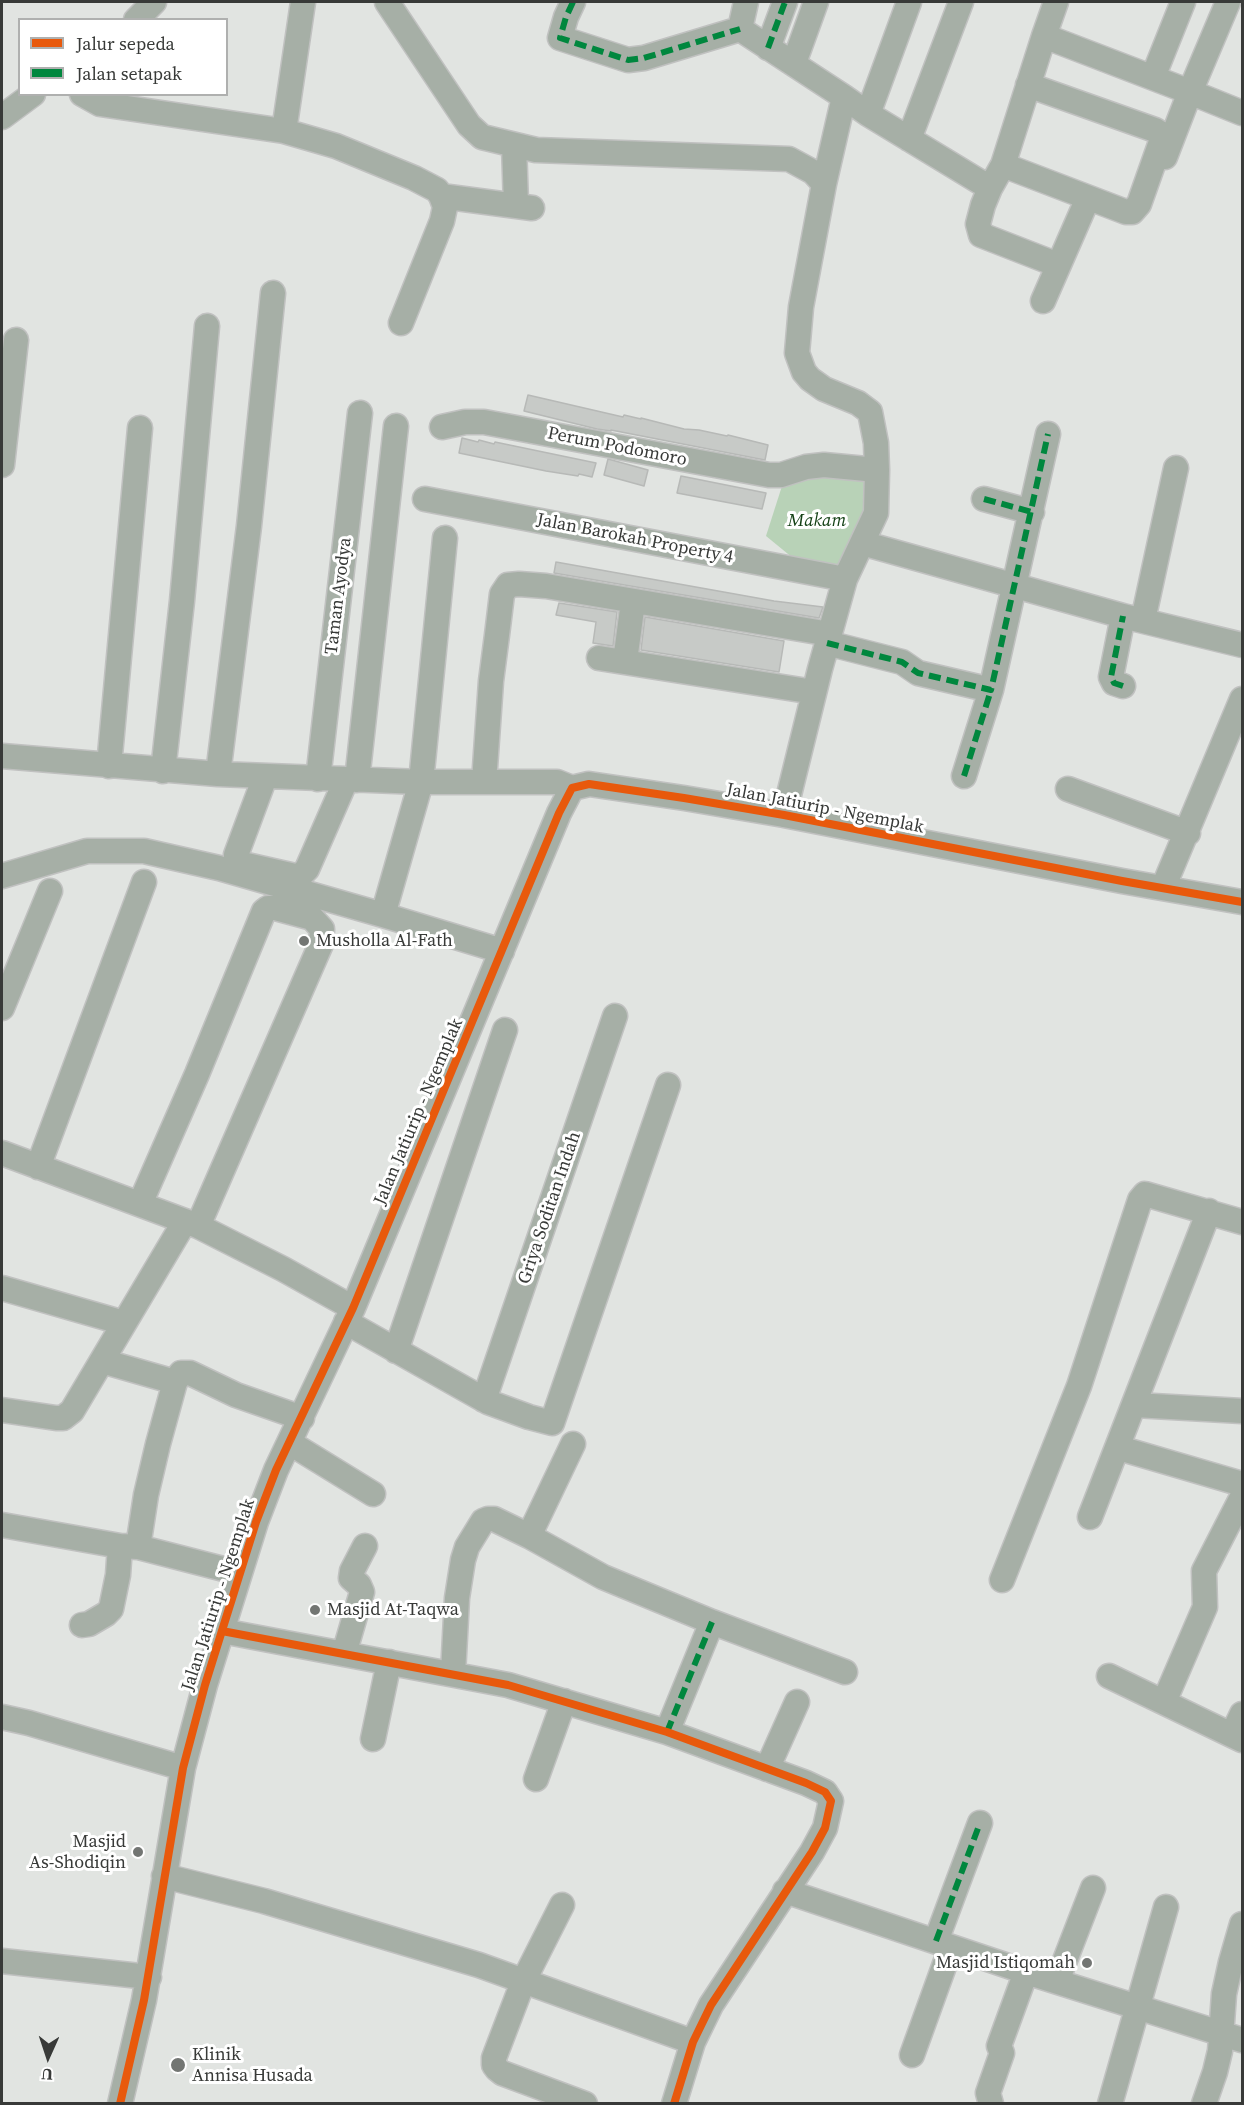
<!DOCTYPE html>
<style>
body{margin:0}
#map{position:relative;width:1244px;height:2105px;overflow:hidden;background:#e1e4e1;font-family:"Source Serif 4",serif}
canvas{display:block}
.frame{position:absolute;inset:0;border:3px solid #383a38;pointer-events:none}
.legend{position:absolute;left:18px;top:18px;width:210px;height:78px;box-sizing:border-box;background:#fff;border:2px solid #afb0af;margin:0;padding:8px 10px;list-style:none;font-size:18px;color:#383a38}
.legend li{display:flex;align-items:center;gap:12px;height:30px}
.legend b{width:30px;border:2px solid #afb0af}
.north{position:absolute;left:18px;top:2027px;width:60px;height:60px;-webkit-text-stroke:4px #fff;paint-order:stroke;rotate:183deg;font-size:16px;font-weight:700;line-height:24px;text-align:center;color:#383a38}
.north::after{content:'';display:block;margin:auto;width:21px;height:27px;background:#383a38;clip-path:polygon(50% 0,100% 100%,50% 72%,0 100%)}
</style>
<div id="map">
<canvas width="1244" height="2105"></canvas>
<div class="frame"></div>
<ul class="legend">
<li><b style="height:8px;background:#e8590c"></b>Jalur sepeda</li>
<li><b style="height:8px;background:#00873e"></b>Jalan setapak</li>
</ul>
<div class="north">U</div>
</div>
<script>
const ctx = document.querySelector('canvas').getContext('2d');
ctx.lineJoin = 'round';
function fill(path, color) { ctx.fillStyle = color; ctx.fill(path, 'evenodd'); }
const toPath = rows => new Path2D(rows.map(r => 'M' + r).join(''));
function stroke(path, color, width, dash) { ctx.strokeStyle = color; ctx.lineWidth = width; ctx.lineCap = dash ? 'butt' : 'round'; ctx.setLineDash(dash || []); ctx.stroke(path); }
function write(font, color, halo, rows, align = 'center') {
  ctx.font = font + ' "Source Serif 4",serif'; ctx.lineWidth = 6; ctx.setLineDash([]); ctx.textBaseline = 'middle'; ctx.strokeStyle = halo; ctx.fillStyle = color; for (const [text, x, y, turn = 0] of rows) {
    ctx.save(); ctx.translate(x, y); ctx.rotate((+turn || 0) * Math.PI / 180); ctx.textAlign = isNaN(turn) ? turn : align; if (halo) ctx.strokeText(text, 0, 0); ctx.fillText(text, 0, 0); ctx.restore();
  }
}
const green = toPath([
 [815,474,850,477,869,483,870,505,838,570,799,563,766,536,782,486]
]);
const building = toPath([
 [528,395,623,417,624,415,641,419,641,418,684,429,699,430,727,436,728,435,768,445,765,460,611,430,611,431,597,429,524,411,528,395],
 [462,438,478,442,479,440,494,444,495,442,596,463,592,477,579,474,578,476,546,471,459,453,462,438],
 [608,459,648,470,644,486,604,475,608,459],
 [681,476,766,493,762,509,677,493,681,476],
 [556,562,774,601,823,607,819,618,554,573,556,562],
 [559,603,617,612,613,646,593,643,596,622,556,615,559,603],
 [645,617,784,641,779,672,641,650,645,617]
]);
const minor = toPath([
 [387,2,469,125,482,137,536,150,789,159,813,172,824,184],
 [573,2,566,17,560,38,628,60,644,58,740,29],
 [746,2,740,29,844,97,824,184,801,307,797,353,804,372,810,379,824,389,858,403,870,412,876,443,877,470,876,513,845,579,820,669,784,815],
 [1056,2,1044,36,1190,92,1228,2],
 [136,20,154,2],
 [768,48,785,2],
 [794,63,816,2],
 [1153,77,1183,2],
 [82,94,100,104,284,131,336,146,414,178,437,190,441,196,445,207,442,221,401,323],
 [844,97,868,114,990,188,1003,165,1044,36],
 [868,114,909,2],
 [2,117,33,94],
 [284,131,303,2],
 [909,139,961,2],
 [514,145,516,205],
 [1165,157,1190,92,1242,113],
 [1003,165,1126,212,1132,212,1139,204,1162,139,1161,134,1155,130,1028,85],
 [990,188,983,205,978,224,981,235,1058,265],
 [441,196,532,208],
 [1043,301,1088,198],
 [442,427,465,422,484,422,769,475,781,475,806,467,824,465,877,470],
 [2,465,16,340],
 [425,499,845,579],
 [984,499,1032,512],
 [862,543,1123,616,1242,645],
 [1143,620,1176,468],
 [827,643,902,662,918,673,991,690,1048,434],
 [599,658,814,692],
 [625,661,633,602],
 [1123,686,1114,683,1111,677,1123,616],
 [2,756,218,774,421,782,557,782,572,788],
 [109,766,140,428],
 [163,771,182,601,207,326],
 [218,774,249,526,273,293],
 [964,776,991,690],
 [265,777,236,855,236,860,242,864,295,876,301,875,307,869,346,780],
 [318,779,360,413],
 [357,780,396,426],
 [484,782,491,681,497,635,502,594,508,585,519,584,546,586,830,634],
 [1068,789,1188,833],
 [2,876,87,851,144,851,219,868,383,915,502,951],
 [1163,888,1242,699],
 [383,915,421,782,445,538],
 [2,1008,50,891],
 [2,1153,198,1226,283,1269,353,1308],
 [38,1167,144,882],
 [140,1204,197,1074,264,911,268,908,275,908,312,918,322,929,321,944,198,1226],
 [2,1288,124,1323],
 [346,1322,488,1402,529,1417,552,1423,668,1085],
 [396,1351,505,1030],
 [102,1361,175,1382],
 [484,1400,615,1016],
 [1135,1405,1242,1411],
 [2,1410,56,1418,63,1418,72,1411,185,1221],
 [290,1443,373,1494],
 [1119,1448,1242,1484],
 [1090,1517,1209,1211],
 [2,1525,120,1546,138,1547,239,1573],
 [529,1536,603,1577,712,1622,845,1672],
 [138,1547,146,1495,158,1444,175,1382,181,1373,190,1373,236,1395,302,1418],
 [1002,1580,1079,1386,1140,1200,1145,1194,1242,1222],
 [82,1625,89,1624,106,1614,111,1609,118,1575,120,1546],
 [222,1631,508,1685,667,1732,806,1783,825,1792,831,1801,825,1828,812,1852,711,2005,693,2042,674,2104],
 [344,1654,362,1592,359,1585,351,1578,352,1571,365,1546],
 [453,1674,457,1598,463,1560,467,1547,483,1521,488,1519,494,1519,529,1536,573,1444],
 [1109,1676,1242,1740],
 [1164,1702,1205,1607,1204,1571,1242,1497],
 [2,1717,29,1723,183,1768],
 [667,1732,712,1622],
 [1232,1735,1242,1714],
 [373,1739,389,1662],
 [767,1769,797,1702],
 [536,1779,564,1701],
 [164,1876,264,1901,479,1965,693,2042],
 [785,1891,1026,1972,1242,2040],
 [562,1905,523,1982,494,2058,494,2065,497,2069,502,2073,585,2104],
 [936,1941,980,1823],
 [2,1961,149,1977],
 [1057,1981,1093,1888],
 [912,2055,951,1947],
 [120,2104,144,2000,183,1768,205,1685,256,1522,276,1470,353,1308,559,813,572,788,589,784,684,798,784,815,1122,881,1242,902],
 [991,2104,988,2093,1002,2053,999,2046,1026,1972],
 [1110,2104,1166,1907],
 [1204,2104,1215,2072,1220,2051,1224,1994,1231,1962,1242,1924]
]);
const quiet = toPath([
 [573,2,566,17,560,38,628,60,644,58,740,29],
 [768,48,785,2],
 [984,499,1032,512],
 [827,643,902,662,918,673,991,690,1048,434],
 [1123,686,1114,683,1111,677,1123,616],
 [964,776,991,690],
 [667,1732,712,1622],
 [936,1941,980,1823]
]);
const cycleway = toPath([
 [222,1631,508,1685,667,1732,806,1783,825,1792,831,1801,825,1828,812,1852,711,2005,693,2042,674,2104],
 [120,2104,144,2000,183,1768,205,1685,256,1522,276,1470,353,1308,559,813,572,788,589,784,684,798,784,815,1122,881,1242,902]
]);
const markers = [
 [304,941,6,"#737673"],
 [315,1610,6,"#737673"],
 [138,1852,6,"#737673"],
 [1087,1963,6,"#737673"],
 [178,2065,8,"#737673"]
];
const streetNames = [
 ["Perum Podomoro",617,447,11],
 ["Jalan Barokah Property 4",635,539,11],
 ["Taman Ayodya",339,596,-83],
 ["Jalan Jatiurip - Ngemplak",825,809,11],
 ["Jalan Jatiurip - Ngemplak",419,1112,-67],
 ["Griya Soditan Indah",550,1208,-71],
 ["Jalan Jatiurip - Ngemplak",219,1595,-72]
];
const parkNames = [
 ["Makam",817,521]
];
const poiNames = [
 ["Musholla Al-Fath",316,941],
 ["Masjid At-Taqwa",327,1610],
 ["Masjid",126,1842,"right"],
 ["As-Shodiqin",126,1863,"right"],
 ["Masjid Istiqomah",1075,1963,"right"],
 ["Klinik",192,2055],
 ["Annisa Husada",192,2076]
];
fill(green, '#b8d2b7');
fill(building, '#c7cac7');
stroke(building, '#b7b9b7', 1.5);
stroke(minor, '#c0c1c0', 27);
stroke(minor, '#a6afa6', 24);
stroke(quiet, '#00873e', 6, [12, 6]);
stroke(cycleway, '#e8590c', 8);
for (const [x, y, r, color] of markers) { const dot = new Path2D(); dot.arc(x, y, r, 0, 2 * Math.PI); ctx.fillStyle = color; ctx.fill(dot); stroke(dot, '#fff', 2); }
write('18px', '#383a38', '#fff', streetNames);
write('italic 18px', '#134015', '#fff', parkNames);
write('18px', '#383a38', '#fff', poiNames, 'left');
</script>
